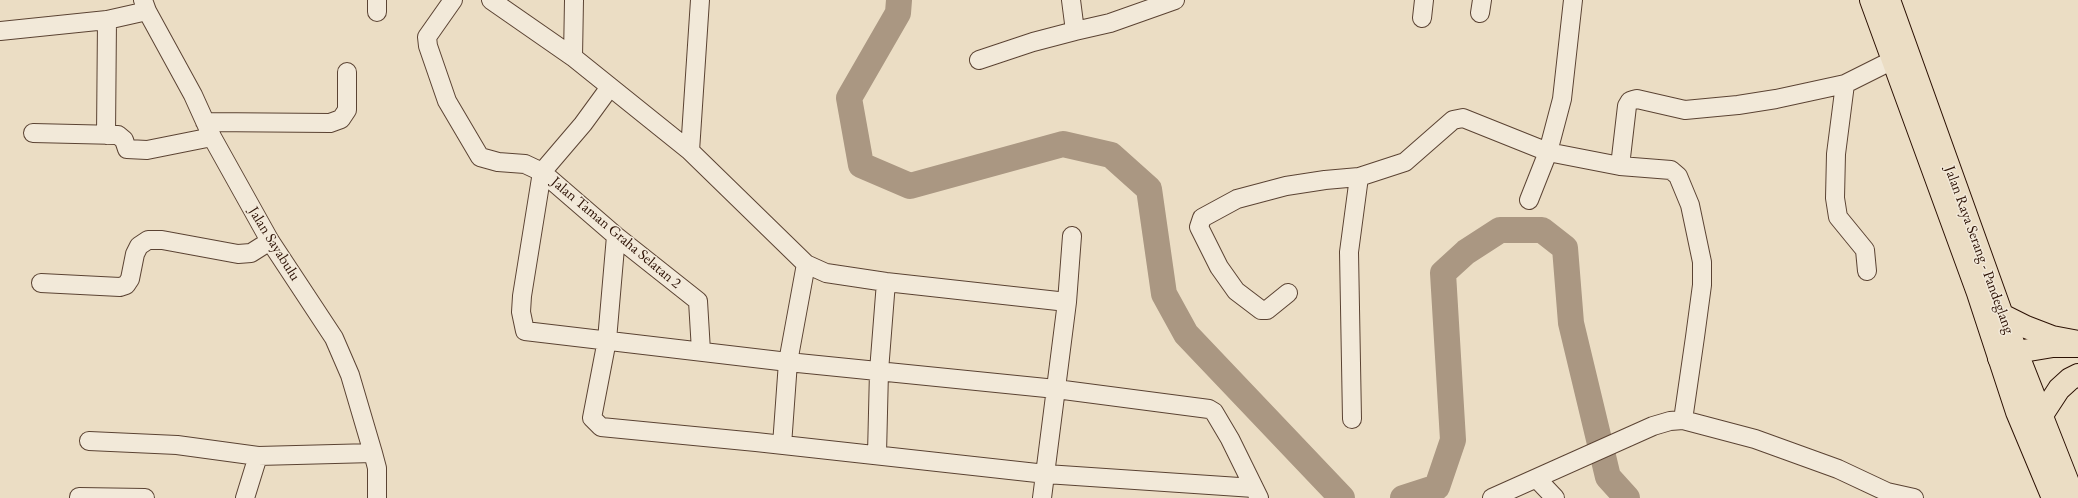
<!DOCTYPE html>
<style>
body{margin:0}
canvas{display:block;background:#ebddc4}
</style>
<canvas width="2078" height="498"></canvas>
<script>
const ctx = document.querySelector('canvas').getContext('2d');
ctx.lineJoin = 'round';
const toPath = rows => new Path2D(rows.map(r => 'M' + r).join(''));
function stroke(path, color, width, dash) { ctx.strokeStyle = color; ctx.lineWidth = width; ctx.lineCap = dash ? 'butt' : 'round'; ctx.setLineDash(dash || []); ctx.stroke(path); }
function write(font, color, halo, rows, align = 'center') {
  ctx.font = font + ' "EB Garamond",serif'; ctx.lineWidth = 3; ctx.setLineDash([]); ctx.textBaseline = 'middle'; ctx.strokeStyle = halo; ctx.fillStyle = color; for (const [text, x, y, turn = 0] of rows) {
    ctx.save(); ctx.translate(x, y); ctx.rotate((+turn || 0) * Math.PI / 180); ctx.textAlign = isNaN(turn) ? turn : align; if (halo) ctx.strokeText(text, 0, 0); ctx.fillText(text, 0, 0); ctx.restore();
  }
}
const river = toPath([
 [899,0,898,13,849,98,861,165,910,186,1063,144,1111,155,1149,189,1164,294,1186,334,1342,498],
 [1403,498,1437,487,1453,440,1443,273,1466,252,1500,230,1542,230,1565,248,1571,323,1608,477,1627,498]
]);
const minor = toPath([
 [143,0,147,11,193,95,212,137,270,241,334,338,350,375,373,453,377,468,377,498],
 [453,0,427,37,428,46,447,101,480,157,498,162,525,164,542,172,616,236,698,301,701,351],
 [491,0,573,57,690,151],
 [700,0,690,151,806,264,826,273,886,282,1067,302],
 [1071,0,1075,31,1110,23,1175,0],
 [377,12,377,0],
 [1480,13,1482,0],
 [1422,18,1424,0],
 [0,31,107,20,147,11],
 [573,57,574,0],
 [979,60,1033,42,1075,31],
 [1845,84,1836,154,1835,198,1838,217,1865,250,1867,271],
 [205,122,330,123,341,119,347,110,347,72],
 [33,133,118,135,124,140,127,149,147,150,212,137],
 [106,135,107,20],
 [1620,166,1627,106,1630,101,1633,100,1637,99,1685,110,1738,105,1776,99,1845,84,1893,60],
 [542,172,522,296,521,312,525,331,788,362,1056,389,1209,409,1214,412,1230,439,1259,498],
 [542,172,583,124,610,87],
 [1529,200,1548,152,1562,99,1573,0],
 [616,236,607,340,592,418,601,427,756,442,1046,474,1254,488],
 [41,283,120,287,126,285,130,279,135,254,139,246,148,240,162,240,238,254,251,253,270,241],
 [1288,293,1267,310,1261,310,1236,291,1219,267,1199,227,1202,218,1237,199,1286,186,1325,180,1359,177,1405,162,1453,120,1463,118,1548,152,1620,166,1671,170,1678,176,1690,205,1702,262,1702,285,1695,337,1683,420],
 [1352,419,1349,252,1359,177],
 [89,441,177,445,258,456,373,453],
 [782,445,788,362,806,264],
 [877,454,879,371,886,282],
 [1537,479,1555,498],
 [79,497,145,498],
 [245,498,258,456],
 [1042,498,1067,302,1072,236],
 [1492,498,1653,426,1670,421,1683,420,1755,439,1838,469,1887,492,1914,498]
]);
const major = toPath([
 [1999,358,2017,352,2053,346,2077,346]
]);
const highway = toPath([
 [1871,0,1978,293,2017,412,2053,498],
 [1889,0,2002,315,2074,498],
 [2002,315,2026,327,2052,337,2078,342],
 [2042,415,2059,389,2070,379,2078,375]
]);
const streetNames = [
 ["Jalan Taman Graha Selatan 2",616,233,40],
 ["Jalan Sayabulu",274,244,58],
 ["Jalan Raya Serang - Pandeglang",1979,250,70]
];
stroke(river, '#aa9782', 26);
stroke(minor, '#5b4333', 20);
stroke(major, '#2b1003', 24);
stroke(highway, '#2b1003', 24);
stroke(minor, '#f2e9d9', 18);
stroke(major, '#ebddc4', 22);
stroke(highway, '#ebddc4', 22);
write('15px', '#2b1003', '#f2e9d9', streetNames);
</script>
